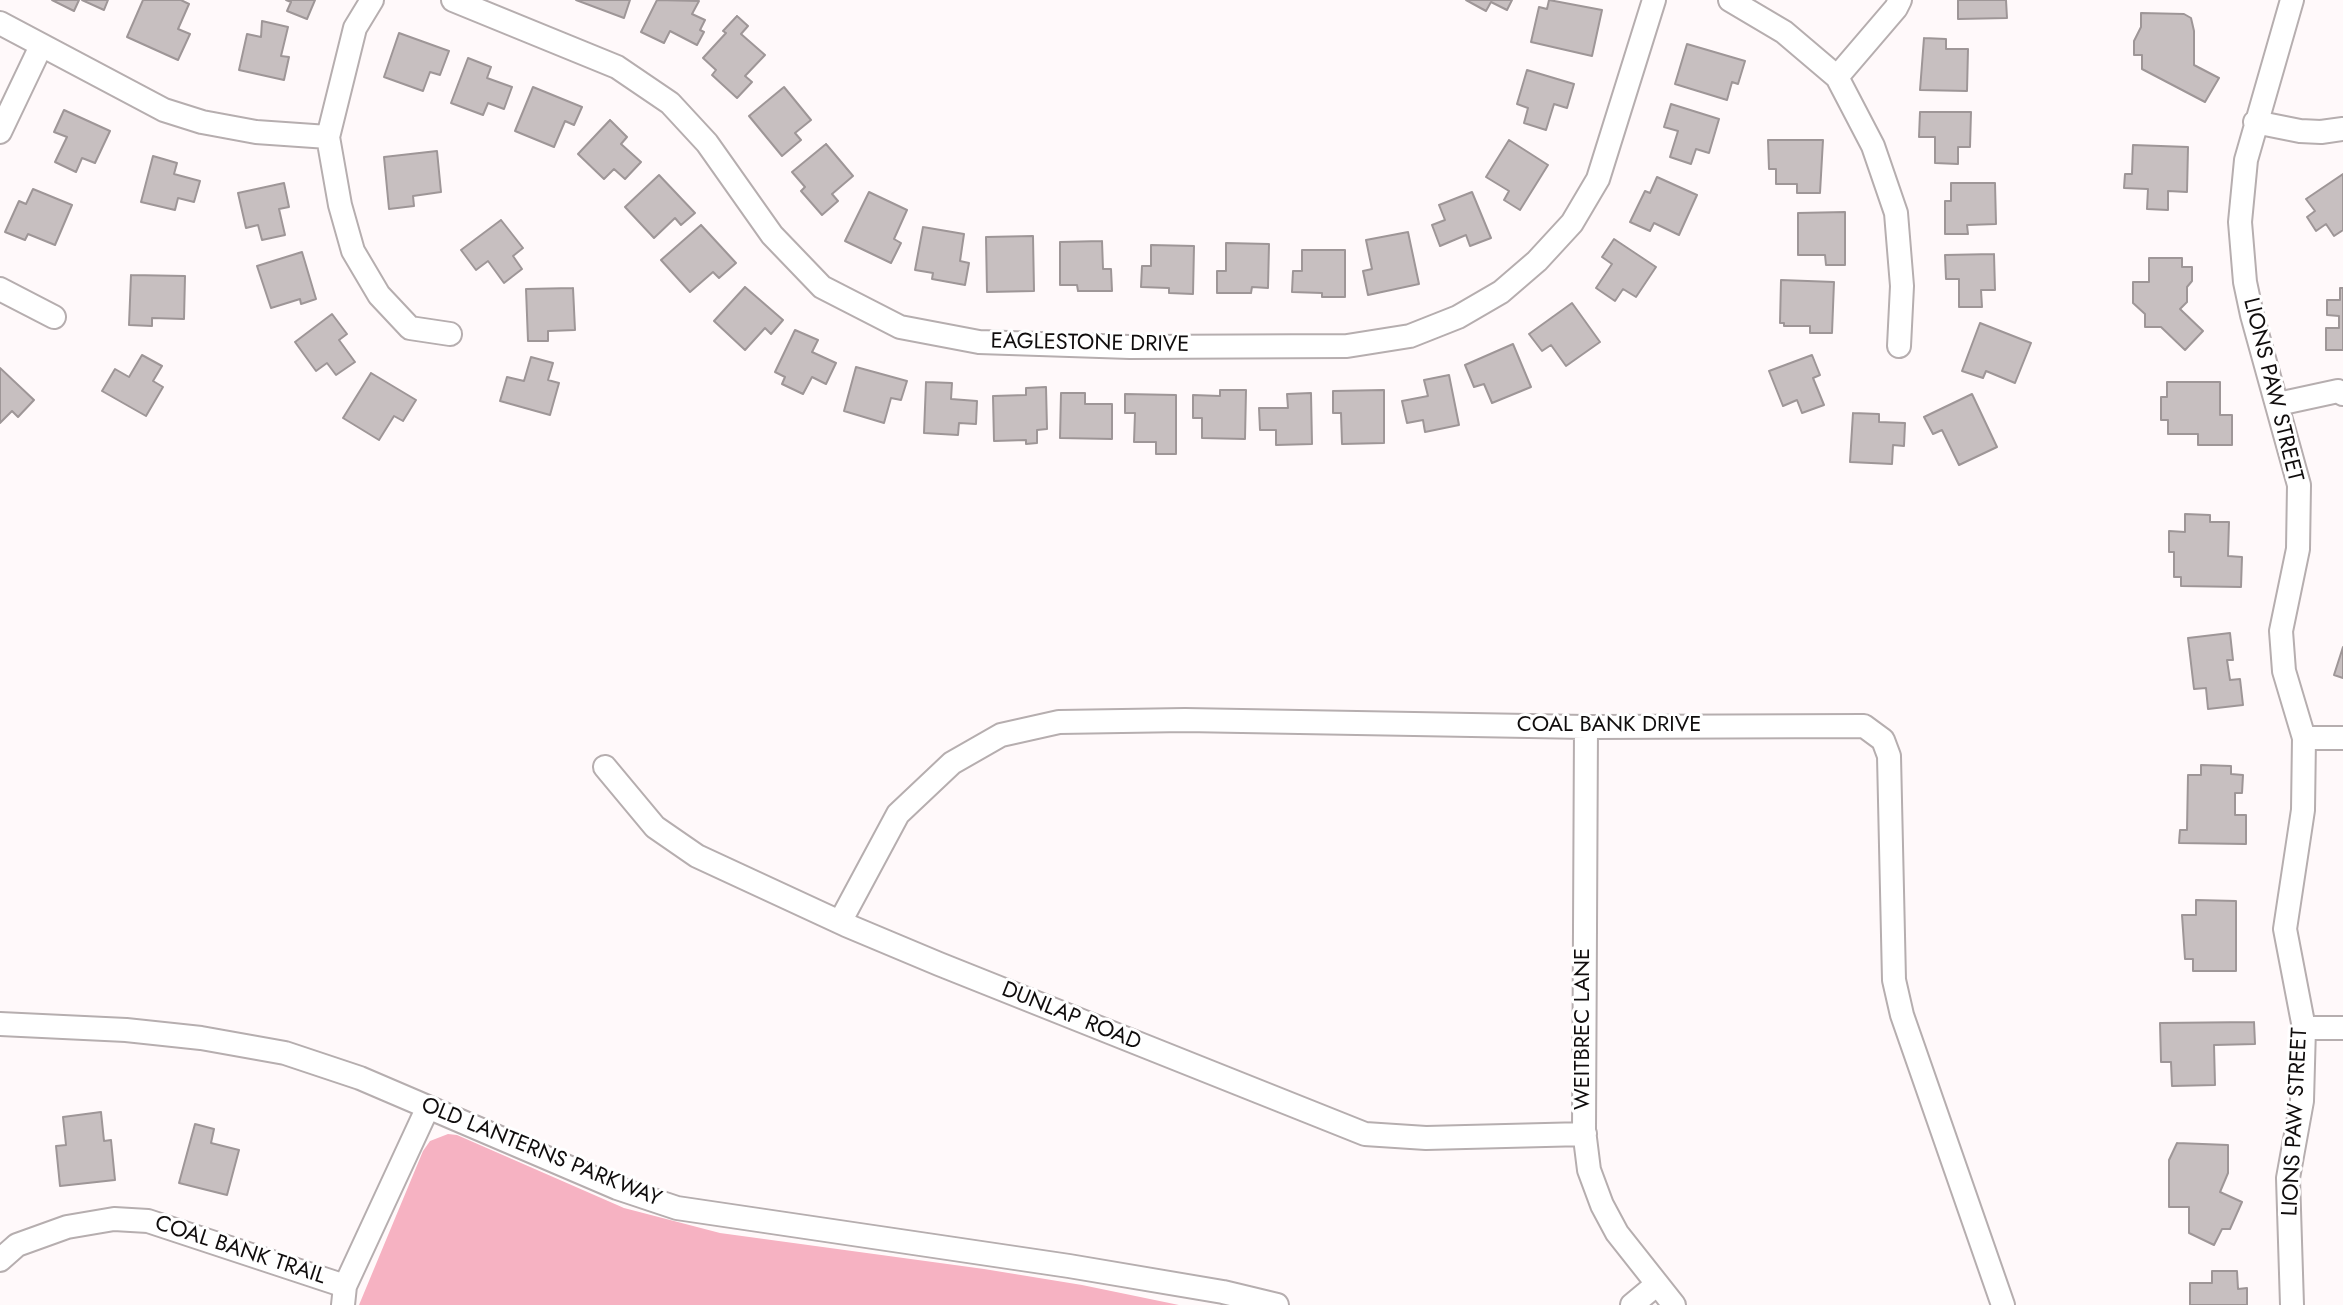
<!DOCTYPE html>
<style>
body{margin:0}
canvas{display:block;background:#fff9fa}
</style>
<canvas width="2343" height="1305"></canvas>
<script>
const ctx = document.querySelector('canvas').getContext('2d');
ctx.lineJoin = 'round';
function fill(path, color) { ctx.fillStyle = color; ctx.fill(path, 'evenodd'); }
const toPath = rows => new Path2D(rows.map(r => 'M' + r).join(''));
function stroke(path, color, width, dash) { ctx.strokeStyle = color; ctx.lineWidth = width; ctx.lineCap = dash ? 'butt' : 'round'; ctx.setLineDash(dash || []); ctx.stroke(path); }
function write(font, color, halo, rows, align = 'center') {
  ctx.font = font + ' Jost,sans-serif'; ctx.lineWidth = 6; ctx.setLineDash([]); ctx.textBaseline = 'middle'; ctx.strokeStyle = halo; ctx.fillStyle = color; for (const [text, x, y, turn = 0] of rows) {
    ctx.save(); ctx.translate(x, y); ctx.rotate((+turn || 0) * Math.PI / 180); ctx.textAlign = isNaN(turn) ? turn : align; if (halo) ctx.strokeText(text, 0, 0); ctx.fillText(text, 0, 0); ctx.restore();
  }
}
const green = toPath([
 [448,1134,457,1135,624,1208,720,1233,984,1269,1082,1285,1179,1305,359,1305,423,1151,430,1141]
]);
const building = toPath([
 [52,0,79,0,74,11,52,0],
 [82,0,108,0,104,10,82,0],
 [143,0,181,0,189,4,178,29,190,34,178,60,127,37,143,0],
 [286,0,315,0,307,19,287,11,291,2,286,0],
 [576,0,630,0,624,18,576,0],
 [657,0,699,1,692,14,705,20,700,30,704,32,697,45,670,31,664,43,641,32,657,0],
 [1466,0,1512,0,1507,10,1491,2,1486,11,1466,0],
 [1549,0,1602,10,1592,56,1531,42,1539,7,1547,9,1549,0],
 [1958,0,2006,0,2007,18,1958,19,1958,0],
 [2141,13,2184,14,2191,18,2194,31,2194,65,2219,78,2205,102,2142,69,2142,55,2134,55,2134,41,2141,27,2141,13],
 [737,16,748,26,741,34,765,55,745,76,752,82,737,98,712,75,716,70,703,58,726,33,723,31,737,16],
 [262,21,288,27,281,56,289,57,284,80,239,70,247,34,261,37,262,21],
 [399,33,449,51,440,75,430,72,423,91,384,77,399,33],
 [1924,38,1946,39,1946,49,1968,49,1967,91,1920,90,1924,38],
 [1687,44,1745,61,1738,84,1732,82,1727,100,1675,84,1687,44],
 [468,58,491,67,487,78,512,87,504,109,488,103,483,115,451,103,468,58],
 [1527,70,1574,84,1567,108,1554,104,1546,130,1524,123,1528,108,1517,104,1527,70],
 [533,87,582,107,574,125,565,121,554,147,515,131,533,87],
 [784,87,811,120,795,133,801,140,782,156,749,116,784,87],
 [1671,104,1719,119,1709,153,1696,149,1691,164,1670,157,1678,131,1664,127,1671,104],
 [64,110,110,131,95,163,82,158,76,172,55,162,67,137,54,132,64,110],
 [1920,112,1971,112,1970,147,1958,147,1958,164,1935,163,1935,137,1919,137,1920,112],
 [610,120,627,137,621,144,641,162,625,179,614,169,604,179,578,154,610,120],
 [1509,140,1548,165,1520,210,1504,200,1509,191,1486,177,1509,140],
 [1768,140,1823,140,1820,193,1797,193,1797,184,1776,184,1776,169,1769,169,1768,140],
 [826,144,853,176,832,194,838,201,822,215,801,191,805,187,792,172,826,144],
 [2133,145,2188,147,2187,192,2168,191,2168,210,2147,209,2148,189,2124,188,2125,174,2132,174,2133,145],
 [437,151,441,192,413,196,414,206,389,209,384,157,437,151],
 [153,156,177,163,174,174,200,181,194,202,178,198,175,210,141,202,153,156],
 [2343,174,2343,230,2334,236,2326,224,2316,231,2307,217,2315,211,2306,199,2343,174],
 [659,175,695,213,681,225,675,218,654,238,625,207,659,175],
 [1657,177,1697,195,1679,235,1654,223,1650,231,1630,222,1645,191,1650,193,1657,177],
 [284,183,289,207,279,209,285,235,262,240,258,225,246,228,238,193,284,183],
 [1951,183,1995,183,1996,224,1967,225,1968,234,1945,234,1945,201,1951,201,1951,183],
 [33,189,72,205,55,245,28,234,25,240,5,232,19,201,26,204,33,189],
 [869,192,907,210,894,239,901,243,891,263,845,241,869,192],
 [1472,192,1491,238,1470,246,1466,235,1440,246,1432,225,1445,220,1439,205,1472,192],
 [1845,212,1845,265,1826,265,1825,255,1798,255,1798,213,1845,212],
 [501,220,523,248,513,256,522,269,504,283,488,261,476,270,461,250,501,220],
 [701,225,736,263,719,278,713,272,690,292,661,260,701,225],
 [923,227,964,234,960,261,969,263,965,285,932,279,933,273,915,270,923,227],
 [1408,232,1419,284,1368,295,1363,271,1372,269,1366,240,1408,232],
 [1033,236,1034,291,987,292,986,237,1033,236],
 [1614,239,1656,267,1636,297,1623,289,1615,301,1596,288,1612,264,1602,257,1614,239],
 [1102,241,1103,269,1111,269,1112,291,1078,291,1077,285,1060,285,1060,242,1102,241],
 [1226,243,1269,244,1268,288,1252,287,1251,293,1217,293,1217,271,1226,271,1226,243],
 [1151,245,1194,246,1193,294,1169,293,1169,288,1141,287,1142,266,1151,266,1151,245],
 [1302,250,1345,250,1345,297,1322,297,1322,293,1292,292,1293,271,1302,271,1302,250],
 [302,252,316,299,301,304,300,299,271,308,257,266,302,252],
 [1994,254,1995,290,1981,290,1982,307,1959,307,1959,279,1946,279,1945,255,1994,254],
 [2149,258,2182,258,2182,267,2192,267,2192,281,2187,287,2187,302,2180,309,2203,331,2185,350,2161,327,2145,327,2145,314,2133,303,2133,282,2149,282,2149,258],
 [131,275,185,276,184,319,152,318,152,326,129,325,131,275],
 [1781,280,1834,282,1832,333,1810,333,1810,326,1784,326,1784,323,1780,323,1781,280],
 [745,287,783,320,771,334,765,328,745,350,714,321,745,287],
 [573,288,575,330,548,331,548,341,528,341,526,289,573,288],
 [2340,288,2343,288,2343,350,2326,350,2326,328,2339,328,2339,316,2327,315,2327,300,2340,300,2340,288],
 [1572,303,1600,342,1566,366,1551,345,1542,351,1529,334,1572,303],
 [332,314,347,334,339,340,355,362,336,375,327,363,316,371,295,342,332,314],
 [1980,323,2031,343,2015,383,1986,371,1983,378,1962,371,1980,323],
 [795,330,818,340,812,352,836,363,826,384,812,377,803,394,782,384,785,377,775,372,795,330],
 [1513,344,1531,387,1492,403,1484,384,1474,387,1465,365,1513,344],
 [142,355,162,366,153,381,163,387,146,416,102,391,115,369,129,377,142,355],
 [1812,355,1820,375,1813,378,1824,405,1802,413,1797,400,1783,406,1769,371,1812,355],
 [531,357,553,363,548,380,559,383,550,415,500,401,507,377,524,381,531,357],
 [856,367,907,381,901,400,891,398,884,423,844,411,856,367],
 [0,368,34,400,18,417,12,411,0,423,0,368],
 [371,373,416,400,403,421,394,416,379,440,343,418,371,373],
 [1449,375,1459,425,1425,432,1423,420,1407,423,1402,401,1428,396,1424,380,1449,375],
 [926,382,952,383,951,399,977,401,976,424,959,423,958,435,924,433,926,382],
 [2167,382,2220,382,2220,415,2232,415,2232,445,2198,445,2198,434,2168,434,2168,420,2161,420,2161,397,2167,397,2167,382],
 [1046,387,1047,429,1037,430,1037,443,1026,444,1026,440,994,441,993,396,1026,395,1026,388,1046,387],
 [1220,390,1246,390,1245,439,1202,438,1202,418,1193,418,1193,395,1220,396,1220,390],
 [1384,390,1384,443,1342,444,1341,413,1333,413,1333,391,1384,390],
 [1061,393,1085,393,1085,404,1112,404,1112,439,1060,438,1061,393],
 [1311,393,1312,444,1276,445,1276,430,1260,430,1259,408,1288,408,1287,394,1311,393],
 [1125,394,1176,395,1176,454,1156,454,1156,442,1134,442,1135,413,1125,413,1125,394],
 [1972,394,1997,447,1959,465,1942,430,1933,434,1924,417,1972,394],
 [1853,413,1879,414,1879,422,1905,423,1904,446,1893,445,1892,464,1850,462,1853,413],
 [2185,514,2210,515,2210,522,2229,522,2228,556,2242,557,2241,587,2181,586,2181,577,2174,577,2174,552,2169,552,2169,531,2185,532,2185,514],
 [2230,633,2233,660,2227,660,2230,680,2240,679,2243,705,2208,709,2206,688,2194,689,2188,638,2230,633],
 [2343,647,2343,678,2334,675,2343,647],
 [2201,765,2231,766,2231,774,2243,775,2242,793,2235,793,2235,815,2246,815,2246,844,2179,843,2180,830,2187,830,2188,775,2201,775,2201,765],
 [2196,900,2236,901,2236,971,2193,971,2193,959,2185,959,2182,915,2196,915,2196,900],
 [2254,1022,2255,1044,2214,1045,2215,1085,2172,1086,2171,1062,2161,1062,2160,1023,2254,1022],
 [101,1112,104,1141,111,1140,115,1180,60,1186,56,1146,66,1145,63,1117,101,1112],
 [195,1124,214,1129,211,1143,239,1150,227,1195,179,1183,195,1124],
 [2177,1143,2228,1145,2228,1173,2220,1192,2242,1202,2230,1229,2222,1229,2214,1245,2189,1233,2189,1207,2169,1207,2169,1160,2177,1143],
 [2212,1271,2237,1271,2238,1289,2247,1288,2247,1305,2190,1305,2190,1283,2212,1283,2212,1271]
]);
const minor = toPath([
 [372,0,355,28,328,137,340,205,353,251,379,295,410,328,450,334],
 [453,0,617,67,670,103,707,143,772,235,822,287,900,327,979,342,1130,347,1347,346,1410,336,1458,317,1501,292,1537,261,1572,223,1598,179,1654,0],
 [1730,0,1784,32,1837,77,1873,146,1896,213,1902,286,1899,346],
 [2292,0,2246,160,2240,222,2245,282,2252,315,2299,485,2298,549,2281,631,2284,671,2304,738,2303,810,2285,929,2304,1028,2302,1101,2288,1178,2292,1305],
 [0,23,164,110,202,122,256,132,328,137],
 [1837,77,1896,8,1900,0],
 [2255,122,2300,131,2321,132,2343,129],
 [0,132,41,46],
 [0,289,54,317],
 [2278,404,2338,391,2343,394],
 [1586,727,1584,1130,1589,1170,1602,1205,1617,1233,1674,1305],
 [2304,738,2343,738],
 [605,767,655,827,697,856,846,925,939,964,1365,1134,1426,1138,1585,1134],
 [840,922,898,814,952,763,1001,735,1059,722,1185,720,1586,727,1864,726,1883,740,1889,756,1894,980,1902,1015,2003,1305],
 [0,1024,126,1030,201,1038,285,1053,360,1078,617,1188,677,1208,1069,1266,1223,1292,1277,1305],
 [2304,1028,2343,1028],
 [0,1260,17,1245,67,1227,114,1219,148,1221,345,1286],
 [343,1305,345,1286,428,1107],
 [1632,1305,1656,1285]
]);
const streetNames = [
 ["EAGLESTONE DRIVE",1090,344,1],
 ["LIONS PAW STREET",2272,390,76],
 ["COAL BANK DRIVE",1609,726],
 ["DUNLAP ROAD",1071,1017,22],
 ["WEITBREC LANE",1584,1029,-90],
 ["LIONS PAW STREET",2296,1122,-87],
 ["OLD LANTERNS PARKWAY",541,1153,22],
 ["COAL BANK TRAIL",240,1251,18]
];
fill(green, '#f6b2c2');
fill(building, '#c7bfc0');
stroke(building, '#9e9697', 2);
stroke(minor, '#b6aeaf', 26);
stroke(minor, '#fff', 22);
write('22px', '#100d0d', '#fff', streetNames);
</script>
